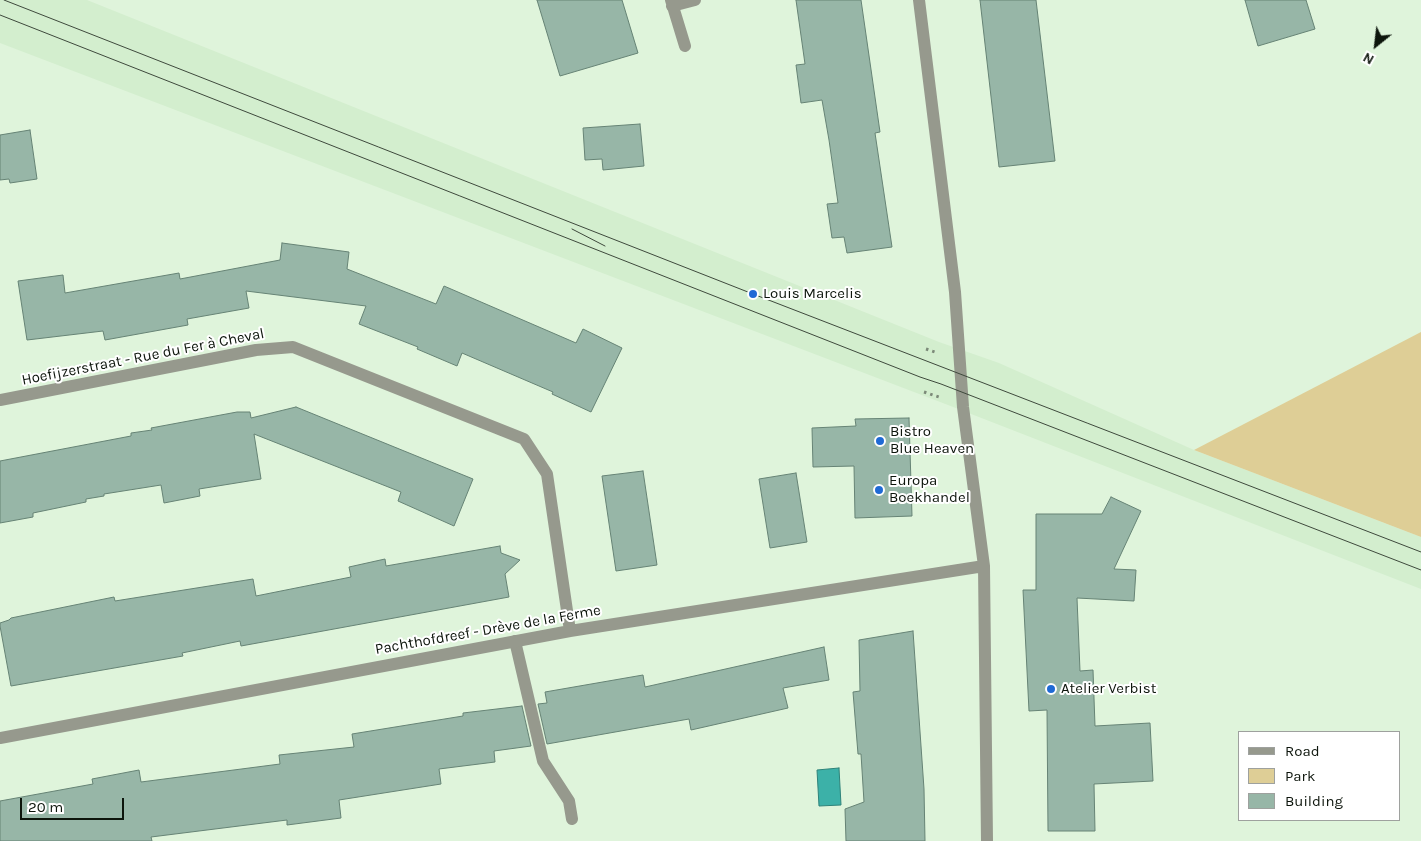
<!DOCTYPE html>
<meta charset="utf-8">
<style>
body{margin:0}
#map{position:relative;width:1421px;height:841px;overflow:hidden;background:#dff4db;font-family:Karla,sans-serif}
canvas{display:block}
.legend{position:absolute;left:1238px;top:731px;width:162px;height:90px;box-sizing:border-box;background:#fff;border:1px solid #9ea19e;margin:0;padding:6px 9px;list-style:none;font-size:15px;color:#0d150c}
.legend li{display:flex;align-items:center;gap:10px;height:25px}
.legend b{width:25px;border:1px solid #9ea19e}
.north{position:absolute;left:1351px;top:20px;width:50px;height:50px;-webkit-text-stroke:4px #fff;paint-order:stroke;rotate:209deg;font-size:14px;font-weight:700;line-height:20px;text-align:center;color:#0d150c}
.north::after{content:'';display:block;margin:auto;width:18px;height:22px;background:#0d150c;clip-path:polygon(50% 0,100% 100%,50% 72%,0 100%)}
.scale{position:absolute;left:20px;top:798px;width:104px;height:22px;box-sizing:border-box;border:2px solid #0d150c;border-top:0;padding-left:6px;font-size:15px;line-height:18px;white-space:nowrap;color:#0d150c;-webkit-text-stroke:4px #fff;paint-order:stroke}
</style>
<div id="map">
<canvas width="1421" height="841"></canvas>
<ul class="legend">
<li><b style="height:6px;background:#96998d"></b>Road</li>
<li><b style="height:14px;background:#dece96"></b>Park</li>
<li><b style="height:14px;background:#97b6a7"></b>Building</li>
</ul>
<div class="north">N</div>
<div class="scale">20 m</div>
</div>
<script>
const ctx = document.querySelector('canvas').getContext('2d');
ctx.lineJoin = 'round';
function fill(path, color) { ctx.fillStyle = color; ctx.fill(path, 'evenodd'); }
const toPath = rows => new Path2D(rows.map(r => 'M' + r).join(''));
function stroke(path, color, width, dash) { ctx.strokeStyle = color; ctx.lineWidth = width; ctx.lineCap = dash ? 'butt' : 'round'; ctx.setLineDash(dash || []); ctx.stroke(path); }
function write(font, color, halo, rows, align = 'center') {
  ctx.font = font + ' Karla,sans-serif'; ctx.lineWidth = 4; ctx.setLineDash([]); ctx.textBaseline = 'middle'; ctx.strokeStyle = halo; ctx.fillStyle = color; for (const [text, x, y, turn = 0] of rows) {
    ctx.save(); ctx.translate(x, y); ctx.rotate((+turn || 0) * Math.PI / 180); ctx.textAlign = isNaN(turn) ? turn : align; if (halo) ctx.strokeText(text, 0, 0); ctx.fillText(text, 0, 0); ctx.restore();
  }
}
const built = toPath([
 [0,0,87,0,939,342,999,363,1194,450,1421,537,1421,589,948,405,0,43]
]);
const green = toPath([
 [1421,332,1421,537,1194,450]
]);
const water = toPath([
 [839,768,841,805,819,806,817,770,839,768]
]);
const building = toPath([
 [537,0,622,0,638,53,560,76,537,0],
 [796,0,861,0,880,132,875,133,892,247,847,253,844,237,832,238,827,204,838,203,829,140,822,100,801,103,796,65,805,64,796,0],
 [980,0,1036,0,1055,161,999,167,980,0],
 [1245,0,1306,0,1315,29,1258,46,1245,0],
 [640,124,644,166,603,170,602,159,585,160,583,128,640,124],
 [30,130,37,179,10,183,9,179,0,180,0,135,30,130],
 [282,243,349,252,347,269,436,304,444,286,576,343,583,329,622,348,591,412,552,394,553,392,462,353,457,366,417,349,418,347,359,324,366,306,246,291,249,308,187,319,188,325,105,340,103,331,27,340,18,281,63,275,65,293,179,273,180,279,280,260,282,243],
 [296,407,473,479,454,526,398,501,401,492,254,434,261,479,199,489,200,496,164,503,161,485,104,494,104,496,86,499,86,502,33,513,33,517,0,523,0,461,131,436,131,433,152,430,151,428,237,412,250,412,251,418,296,407],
 [909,418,912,516,855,518,854,466,813,467,812,428,856,426,855,419,909,418],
 [643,471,657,565,616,571,602,476,643,471],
 [796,473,807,542,770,548,759,479,796,473],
 [1111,497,1141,511,1114,569,1136,570,1134,601,1077,598,1080,671,1093,670,1095,726,1150,723,1153,781,1094,784,1095,831,1048,831,1047,710,1029,711,1023,590,1036,590,1036,514,1102,514,1111,497],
 [500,546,501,553,520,560,505,574,509,597,241,646,240,641,182,653,183,656,11,686,0,626,0,623,9,620,11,618,114,597,115,601,253,579,256,596,351,577,349,567,385,559,386,566,500,546],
 [913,631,924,789,925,841,846,841,845,809,864,802,861,754,858,754,853,692,860,691,859,640,913,631],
 [824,647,829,680,783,688,788,708,691,730,689,719,547,744,538,704,547,703,545,692,643,675,645,687,824,647],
 [522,706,531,746,494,751,495,762,439,769,441,784,339,800,341,818,287,825,287,820,151,837,152,841,0,841,0,801,93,784,92,779,139,770,141,782,280,764,279,755,354,747,352,734,463,716,463,713,522,706]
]);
const path = toPath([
 [926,349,935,352],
 [924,392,939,397]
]);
const service = toPath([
 [671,0,685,46],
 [672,6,695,0],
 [515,641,543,761,569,801,572,819]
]);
const minor = toPath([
 [919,0,955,292,963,407,984,566,987,841],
 [0,400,256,350,293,347,524,439,547,474,570,631],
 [0,738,570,631,984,566]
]);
const tram = toPath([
 [4,0,753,294,1421,552],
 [0,15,920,377,941,384,1421,570],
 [572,229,605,246]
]);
const markers = [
 [753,294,5,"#1f6ad5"],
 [880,441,5,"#1f6ad5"],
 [879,490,5,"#1f6ad5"],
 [1051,689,5,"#1f6ad5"]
];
const poiNames = [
 ["Louis Marcelis",763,294],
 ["Bistro",890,432],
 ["Blue Heaven",890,449],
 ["Europa",889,481],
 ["Boekhandel",889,498],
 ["Atelier Verbist",1061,689]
];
const streetNames = [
 ["Hoefijzerstraat - Rue du Fer à Cheval",143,357,-11],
 ["Pachthofdreef - Drève de la Ferme",488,630,-10]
];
fill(built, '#d3eece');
fill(green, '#dece96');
fill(water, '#3cb1a8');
stroke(water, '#2e8279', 1);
fill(building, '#97b6a7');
stroke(building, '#668375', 1);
stroke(path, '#7c8a79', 3, [2.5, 4]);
stroke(service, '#96998d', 12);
stroke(minor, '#96998d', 12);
stroke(tram, '#3e493c', 1);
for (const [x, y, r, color] of markers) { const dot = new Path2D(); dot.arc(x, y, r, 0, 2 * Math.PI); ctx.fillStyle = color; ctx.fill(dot); stroke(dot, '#fff', 2); }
write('15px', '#0d150c', '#fff', poiNames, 'left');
write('15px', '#0d150c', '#fff', streetNames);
</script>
